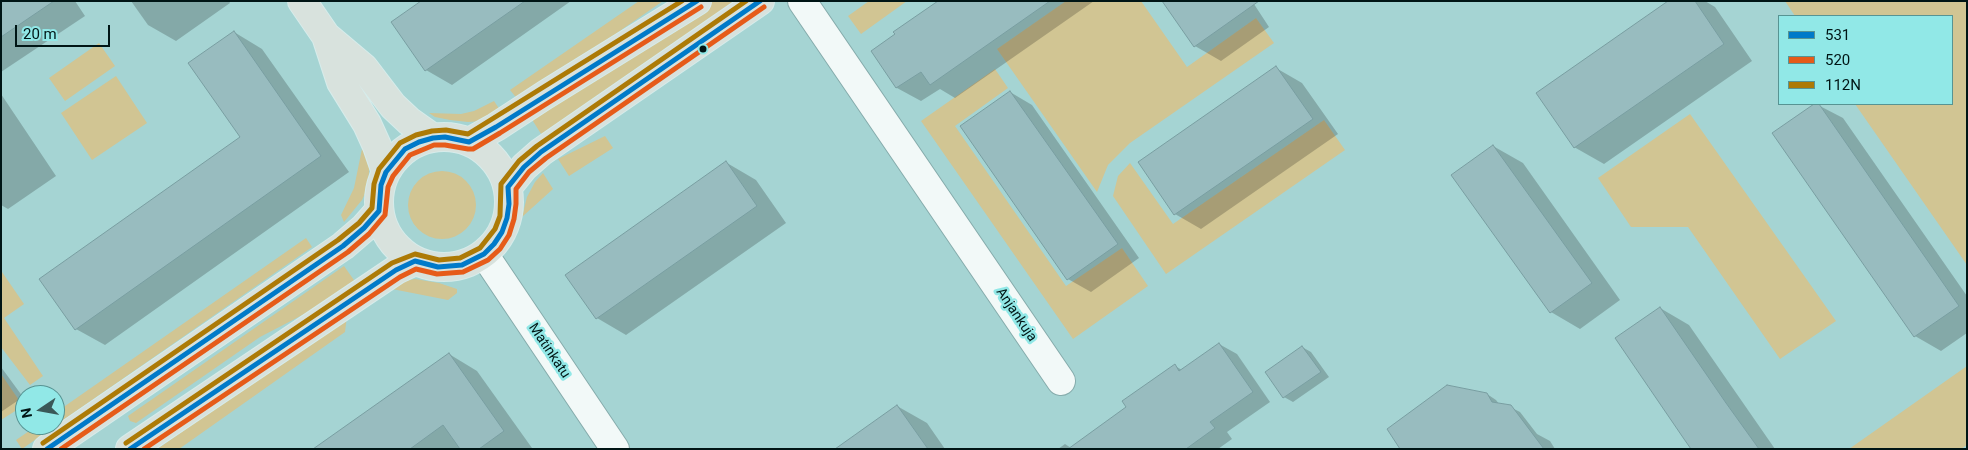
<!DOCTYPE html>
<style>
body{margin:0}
#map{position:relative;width:1968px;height:450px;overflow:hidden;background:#a5d4d3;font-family:Roboto,sans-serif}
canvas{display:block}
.frame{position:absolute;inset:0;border:2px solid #001515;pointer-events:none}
.legend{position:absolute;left:1778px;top:15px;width:175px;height:90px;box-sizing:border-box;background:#91e8e7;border:1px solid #579493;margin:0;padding:6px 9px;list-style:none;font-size:15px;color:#001515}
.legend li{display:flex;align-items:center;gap:10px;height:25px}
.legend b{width:25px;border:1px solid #579493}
.north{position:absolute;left:15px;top:385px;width:50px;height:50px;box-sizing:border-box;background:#91e8e7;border:1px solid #579493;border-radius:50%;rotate:258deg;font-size:14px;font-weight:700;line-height:20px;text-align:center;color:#001515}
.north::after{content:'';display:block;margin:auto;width:18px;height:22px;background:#3a5858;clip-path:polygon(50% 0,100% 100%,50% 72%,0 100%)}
.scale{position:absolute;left:15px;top:25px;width:95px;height:22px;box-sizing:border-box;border:2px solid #001515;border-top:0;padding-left:6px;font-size:15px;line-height:18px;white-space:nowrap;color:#001515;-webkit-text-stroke:4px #91e8e7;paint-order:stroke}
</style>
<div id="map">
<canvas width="1968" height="450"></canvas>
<div class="frame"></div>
<ul class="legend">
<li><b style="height:6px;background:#007ac9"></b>531</li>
<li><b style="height:6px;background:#e65b19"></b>520</li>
<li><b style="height:6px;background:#ad7a06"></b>112N</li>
</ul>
<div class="north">N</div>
<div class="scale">20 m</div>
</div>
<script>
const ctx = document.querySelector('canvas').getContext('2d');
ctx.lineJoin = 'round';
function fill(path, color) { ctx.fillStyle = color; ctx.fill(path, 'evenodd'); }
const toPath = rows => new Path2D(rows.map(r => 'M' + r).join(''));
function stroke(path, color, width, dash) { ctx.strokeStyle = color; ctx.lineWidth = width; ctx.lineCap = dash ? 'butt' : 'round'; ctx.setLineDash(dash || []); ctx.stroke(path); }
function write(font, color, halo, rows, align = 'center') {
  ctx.font = font + ' Roboto,sans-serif'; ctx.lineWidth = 5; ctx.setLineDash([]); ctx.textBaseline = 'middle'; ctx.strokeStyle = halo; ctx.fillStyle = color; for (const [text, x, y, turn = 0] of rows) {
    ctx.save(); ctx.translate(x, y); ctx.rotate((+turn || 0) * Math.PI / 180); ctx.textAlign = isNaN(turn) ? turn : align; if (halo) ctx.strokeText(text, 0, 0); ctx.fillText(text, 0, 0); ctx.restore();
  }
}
const green = toPath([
 [639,1,663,1,519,101,510,90],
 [711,1,737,1,543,137,531,118,699,6],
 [869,1,907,1,861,34,848,16],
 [1066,1,1141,1,1187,67,1256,18,1274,43,1130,143,1108,165,1097,192,997,49],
 [1785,1,1967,1,1967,265,1855,104,1952,104,1952,16,1795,16],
 [99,43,115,66,65,101,49,78],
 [995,69,1008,88,955,126,1066,286,1122,248,1148,286,1073,339,921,121],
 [116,76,147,123,92,160,61,113],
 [494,101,502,113,482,121,468,122,450,120,435,117,429,113,461,114,474,111],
 [1690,114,1836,321,1780,359,1688,227,1631,227,1598,178],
 [1324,120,1345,150,1166,274,1113,196,1118,176,1130,163,1173,224],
 [605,136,613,148,569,176,558,159],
 [364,139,370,158,368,187,362,200,344,222,341,215,354,188],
 '408 205a34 34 0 1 1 68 0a34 34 0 1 1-68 0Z',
 [543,173,553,189,522,217,527,197,535,182],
 [306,238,312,247,22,449,16,440,38,425,55,425,55,413],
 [344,266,356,283,339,296,260,337,136,423,130,421,128,416],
 [2,272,24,304,4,318,43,376,30,385,1,347],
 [415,279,439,283,457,289,457,293,448,300,392,289,405,281],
 [347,316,345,332,179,449,157,449],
 [1967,366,1967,445,1961,449,1849,449],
 [1,374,23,406,1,420,2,391]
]);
const shadow = toPath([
 [1,1,75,1,85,16,1,72],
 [131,1,229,1,230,3,176,41,148,25],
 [423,1,571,1,452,85,426,70],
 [940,1,1094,1,955,98,940,89,921,101,897,88,872,51],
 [1252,1,1269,27,1221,61,1195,46],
 [1670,1,1705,1,1715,7,1752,61,1604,164,1574,147],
 [234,32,262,49,349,172,105,345,76,329,242,138],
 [1276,68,1302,83,1338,134,1201,229,1175,214],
 [1010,92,1032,105,1139,258,1091,292,1068,279],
 [1,94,56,176,8,209,1,205],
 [1816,104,1843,118,1967,296,1967,333,1941,351,1915,336,1774,134],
 [1493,146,1523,163,1620,300,1580,329,1551,312],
 [727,163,756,180,786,223,626,335,597,318],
 [1660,308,1689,325,1775,449,1693,449],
 [1219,344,1237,354,1270,402,1227,432,1232,439,1218,449,1058,449,1065,444,1071,448,1128,408,1175,366,1182,370],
 [1302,347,1311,352,1329,377,1293,402,1284,397],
 [449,354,477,371,532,448,315,449],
 [1,367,23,397,1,412],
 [1487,394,1496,400,1499,404,1510,407,1520,412,1537,434,1550,441,1555,449,1401,449],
 [897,406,927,423,945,449,837,449]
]);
const building = toPath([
 [1,1,54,1,1,37,1,1],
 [421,1,525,1,425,71,391,22,421,1],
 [938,1,1050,1,930,85,921,72,896,88,871,51,895,34,893,32,938,1],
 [1162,1,1259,1,1194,47,1162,1],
 [1668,1,1695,1,1724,44,1574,148,1536,93,1668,1],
 [234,31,321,156,75,330,39,279,240,137,188,63,234,31],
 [1276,66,1313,119,1174,215,1138,162,1276,66],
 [1010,91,1118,244,1067,280,960,126,1010,91],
 [1814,104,1819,104,1959,306,1914,337,1772,133,1814,104],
 [1493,145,1592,283,1550,313,1451,175,1493,145],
 [726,161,757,206,596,319,565,275,726,161],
 [1660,307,1726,403,1759,449,1691,449,1684,439,1615,338,1660,307],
 [1219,343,1253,392,1210,422,1215,428,1186,449,1068,449,1126,407,1122,401,1175,364,1179,371,1219,343],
 [1302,346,1321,372,1283,398,1265,372,1302,346],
 [449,353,504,431,479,449,460,449,443,425,410,449,313,449,449,353],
 [1447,385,1487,393,1492,402,1511,405,1544,449,1400,449,1387,429,1447,385],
 [897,405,928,449,835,449,897,405]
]);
const minor = toPath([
 [802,1,1061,381],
 [484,254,615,449]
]);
const major = toPath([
 [302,1,326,36,364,68,393,106,409,121,433,138],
 [326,36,341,82,367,124,377,146,386,172],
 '379 202a65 65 0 1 1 130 0a65 65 0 1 1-130 0Z',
 [469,142,496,127,545,95,697,1],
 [508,187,524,167,541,152,760,1],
 [47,449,343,246,364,228,379,211],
 [130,449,396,270,415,261]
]);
const bus1 = toPath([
 [47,449,343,246,364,228,379,211,381,185,386,172,405,149,419,142,433,138,445,137,469,142,496,127,697,1],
 [130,449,396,270,415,261,438,267,462,265,484,254,494,244,502,232,507,218,509,204,508,187,524,167,541,152,760,1]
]);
const bus2 = toPath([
 [61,449,348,252,369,234,385,215,388,187,393,176,410,155,434,145,445,145,468,149,473,149,500,133,701,7],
 [144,449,400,277,416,269,437,274,463,272,488,260,500,249,509,235,514,219,516,204,516,189,529,172,546,158,764,7]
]);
const bus3 = toPath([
 [43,443,338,240,359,223,372,208,374,184,379,169,400,143,416,135,432,131,446,130,468,134,682,1],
 [126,443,392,263,415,254,439,260,460,258,480,248,495,229,500,216,501,184,519,161,537,146,746,1]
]);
const markers = [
 [703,49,4.5,"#001515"]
];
const streetNames = [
 ["Anjankuja",1016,315,56],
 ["Matinkatu",549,351,56]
];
fill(green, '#d1c593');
fill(shadow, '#0003');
fill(building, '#98bcbf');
stroke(building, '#799ea1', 1);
stroke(minor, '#86acac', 30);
stroke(major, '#d6eceb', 30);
stroke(minor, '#f2f9f8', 28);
stroke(major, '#d8e2dd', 28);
stroke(bus1, '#007ac9', 5);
stroke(bus2, '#e65b19', 5);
stroke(bus3, '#ad7a06', 5);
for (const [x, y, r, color] of markers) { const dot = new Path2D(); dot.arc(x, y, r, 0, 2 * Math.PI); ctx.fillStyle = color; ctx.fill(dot); stroke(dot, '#91e8e7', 2); }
write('14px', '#001515', '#91e8e7', streetNames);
</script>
